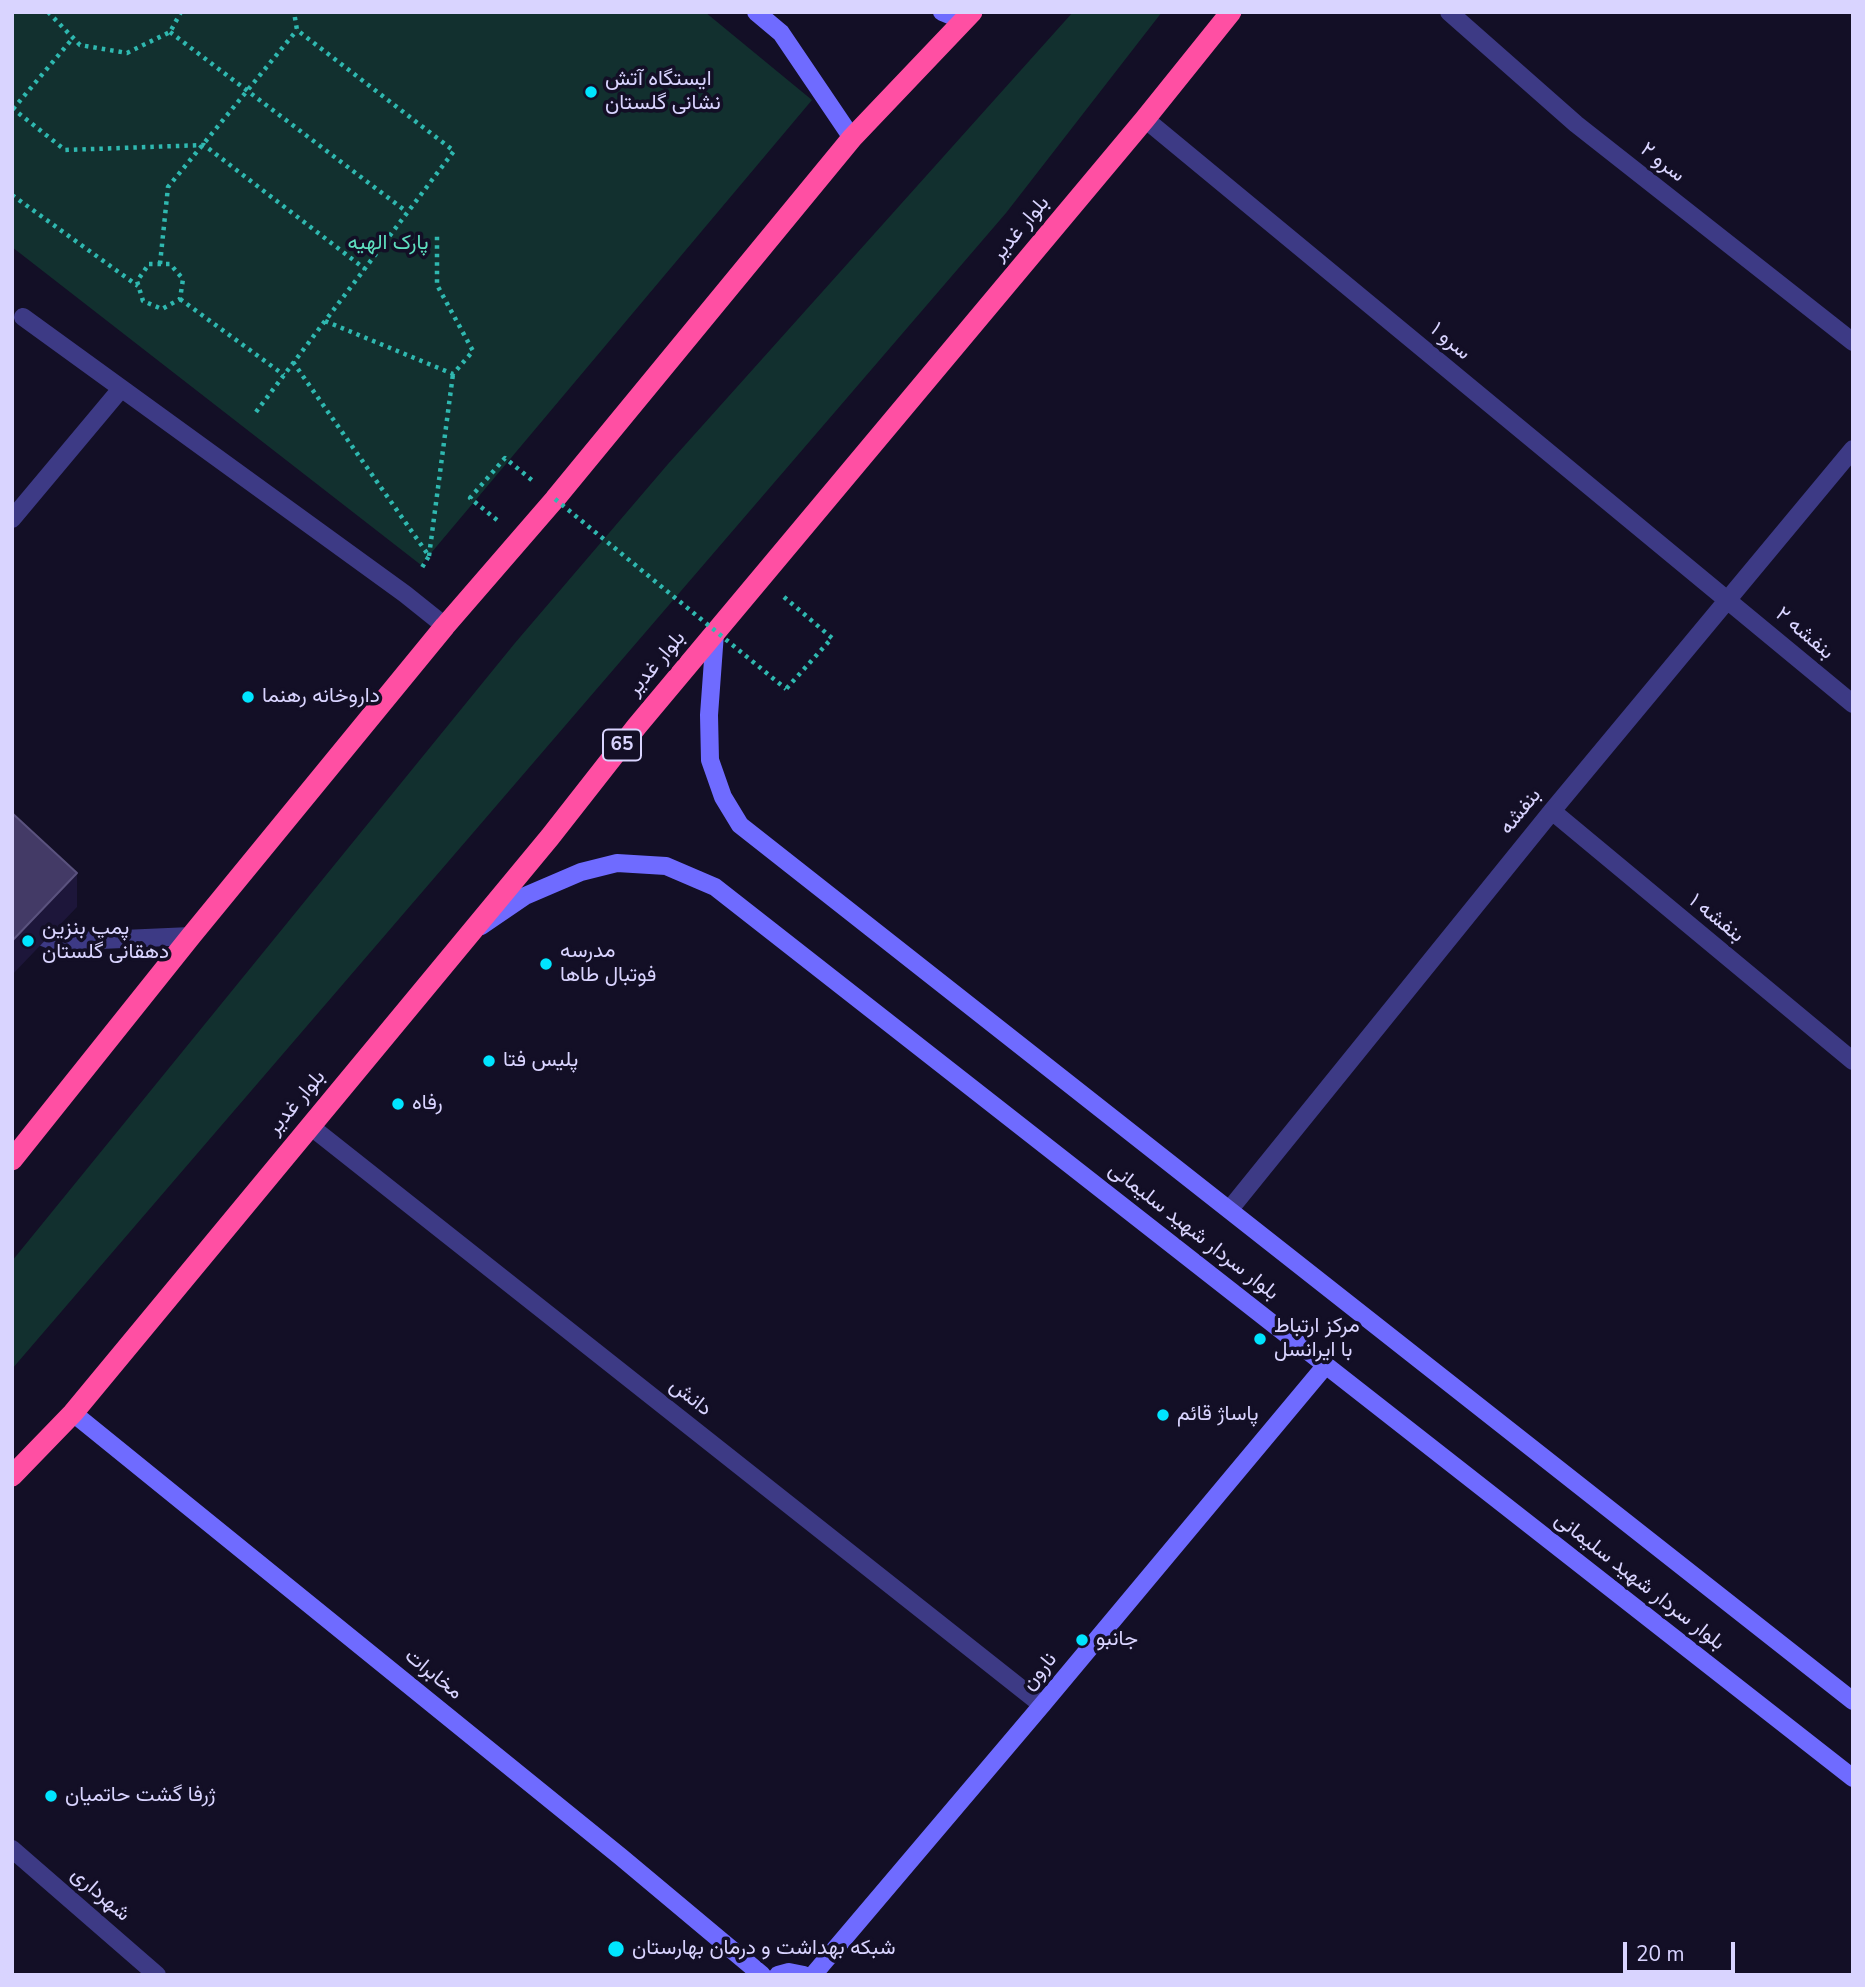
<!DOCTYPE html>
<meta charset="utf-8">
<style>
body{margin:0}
#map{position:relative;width:1865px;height:1987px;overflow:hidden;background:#130f26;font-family:"Nunito Sans",sans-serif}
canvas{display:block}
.frame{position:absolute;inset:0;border:14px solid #d9d4ff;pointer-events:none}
.scale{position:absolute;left:1623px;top:1942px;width:112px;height:32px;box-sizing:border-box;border:4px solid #d9d4ff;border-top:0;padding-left:9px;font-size:21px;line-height:24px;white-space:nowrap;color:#d9d4ff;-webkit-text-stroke:5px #130f26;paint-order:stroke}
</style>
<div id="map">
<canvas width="1865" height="1987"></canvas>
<div class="frame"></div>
<div class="scale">20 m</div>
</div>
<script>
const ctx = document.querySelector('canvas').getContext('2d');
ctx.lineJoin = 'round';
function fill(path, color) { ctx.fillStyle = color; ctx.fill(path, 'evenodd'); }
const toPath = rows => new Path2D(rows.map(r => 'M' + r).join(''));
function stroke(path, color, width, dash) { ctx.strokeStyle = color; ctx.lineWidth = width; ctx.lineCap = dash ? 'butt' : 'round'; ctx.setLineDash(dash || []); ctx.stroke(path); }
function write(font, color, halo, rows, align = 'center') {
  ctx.font = font + ' "Nunito Sans",Vazirmatn,sans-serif'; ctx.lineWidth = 7; ctx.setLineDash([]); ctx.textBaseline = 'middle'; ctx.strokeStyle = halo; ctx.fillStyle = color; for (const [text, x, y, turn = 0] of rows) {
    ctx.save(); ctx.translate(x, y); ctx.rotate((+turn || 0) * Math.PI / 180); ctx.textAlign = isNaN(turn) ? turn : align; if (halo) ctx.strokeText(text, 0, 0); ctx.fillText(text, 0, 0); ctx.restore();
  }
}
const green = toPath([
 [12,12,705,12,812,100,421,565,12,247],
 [1073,12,1162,12,1006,213,12,1369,12,1261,515,643,668,464]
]);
const path = toPath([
 [48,12,80,45,127,53,170,32,181,12],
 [170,32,407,212],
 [12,108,65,150,204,145,365,269],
 [13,109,73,38],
 [12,195,138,286],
 [149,264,170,264,183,279,180,299,162,309,143,301,137,281,149,264],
 [160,264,168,187,297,30],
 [180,299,284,375],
 [325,321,453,374,473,351,437,285,437,236],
 [293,362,429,556,420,571],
 [256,412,454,151,297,30,294,12],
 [497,520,470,498,505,458,533,481],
 [429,556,453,374],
 [784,597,832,638,786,689]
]);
const lane = toPath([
 [12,925,55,942,191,936]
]);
const street = toPath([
 [1449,12,1576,124,1853,342],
 [1145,119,1853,704],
 [23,317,405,594,445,626],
 [12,519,120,390],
 [1552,811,1853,1061],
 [310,1126,1042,1705],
 [1230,1209,1552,811,1853,449],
 [12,1849,157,1975]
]);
const secondary = toPath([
 [756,12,781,33,852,138],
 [942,12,964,21],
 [715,633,709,715,710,760,723,797,740,825,1853,1701],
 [481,926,525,896,581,872,617,863,666,866,715,887,1853,1778],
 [73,1413,621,1857,762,1975],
 [778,1975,789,1972,804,1975],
 [813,1975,1042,1705,1326,1365]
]);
const highway = toPath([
 [12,1160,191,936,445,626,555,499,852,138,972,12],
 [12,1476,73,1413,550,837,637,726,1145,119,1231,12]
]);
const pathBridge = toPath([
 [555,499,786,689]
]);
const shadedWall = toPath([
 [77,873,77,907,12,975,12,941]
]);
const building = toPath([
 [12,813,77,873,12,941,12,813]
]);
const markers = [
 [591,92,7,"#00e5ff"],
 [248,697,7,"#00e5ff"],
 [28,941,7,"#00e5ff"],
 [546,964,7,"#00e5ff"],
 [489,1061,7,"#00e5ff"],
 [398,1104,7,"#00e5ff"],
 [1260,1339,7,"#00e5ff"],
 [1163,1415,7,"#00e5ff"],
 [1082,1640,7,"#00e5ff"],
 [51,1796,7,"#00e5ff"],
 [616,1949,9,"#00e5ff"]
];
const shields = [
 [622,745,38]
];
const shieldNames = [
 ["65",622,745]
];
const poiNames = [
 ["ایستگاه آتش",605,80],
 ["نشانی گلستان",605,104],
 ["داروخانه رهنما",262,697],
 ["پمپ بنزین",42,929],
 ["دهقانی گلستان",42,953],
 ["مدرسه",560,952],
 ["فوتبال طاها",560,976],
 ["پلیس فتا",503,1061],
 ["رفاه",412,1104],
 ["مرکز ارتباط",1274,1327],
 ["با ایرانسل",1274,1351],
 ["پاساژ قائم",1177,1415],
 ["جانبو",1096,1640],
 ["ژرفا گشت حاتمیان",65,1796],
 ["شبکه بهداشت و درمان بهارستان",632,1949]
];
const streetNames = [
 ["سرو ۲",1662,163,38],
 ["بلوار غدیر",1021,229,-50],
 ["سرو ۱",1450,342,40],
 ["بنفشه ۲",1804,634,40],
 ["بلوار غدیر",657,664,-50],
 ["بنفشه",1521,812,-51],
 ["بنفشه ۱",1716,919,39],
 ["بلوار غدیر",297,1103,-50],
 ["بلوار سردار شهید سلیمانی",1193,1232,38],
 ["دانش",690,1398,38],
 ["بلوار سردار شهید سلیمانی",1639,1582,38],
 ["نارون",1040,1672,-50],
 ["مخابرات",433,1675,39],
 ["شهرداری",100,1895,41]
];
const parkNames = [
 ["پارک الهیه",388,244]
];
fill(green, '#12302f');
stroke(path, '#2fb8b0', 4.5, [3.5, 5]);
stroke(lane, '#3d3a85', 18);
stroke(street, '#3d3a85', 18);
stroke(secondary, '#6f6bff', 18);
stroke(highway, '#ff4fa3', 21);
stroke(pathBridge, '#2fb8b0', 4.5, [3.5, 5]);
fill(shadedWall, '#1d163a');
fill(building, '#433a66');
stroke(building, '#5a527e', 2);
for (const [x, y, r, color] of markers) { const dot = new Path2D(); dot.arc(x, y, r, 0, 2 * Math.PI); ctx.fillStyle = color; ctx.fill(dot); stroke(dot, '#130f26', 2.5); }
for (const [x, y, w] of shields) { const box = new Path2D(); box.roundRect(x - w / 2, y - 15.5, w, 31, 5); ctx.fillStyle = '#130f26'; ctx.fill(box); stroke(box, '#d9d4ff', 2); }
write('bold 19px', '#d9d4ff', null, shieldNames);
write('21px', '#d9d4ff', '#130f26', poiNames, 'left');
write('21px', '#d9d4ff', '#130f26', streetNames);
write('21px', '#5fe0c0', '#130f26', parkNames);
</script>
